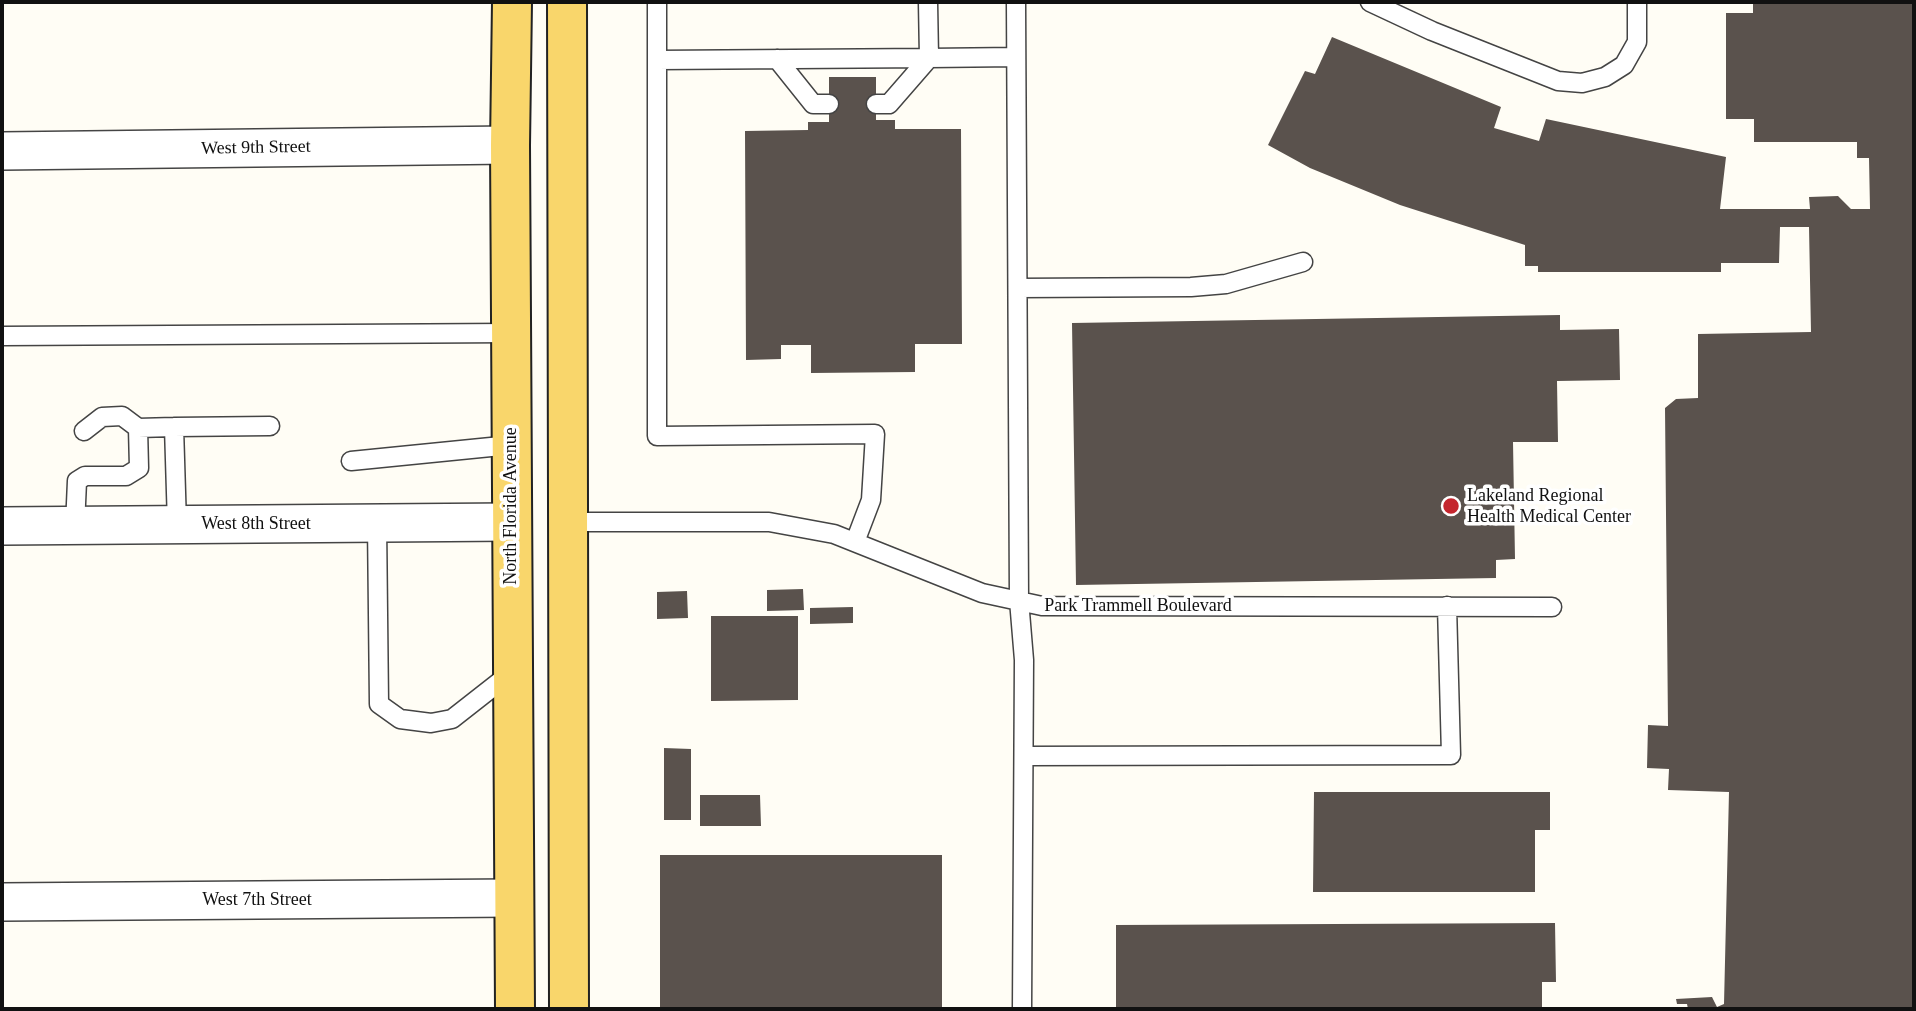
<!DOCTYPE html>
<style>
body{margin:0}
#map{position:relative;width:1916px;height:1011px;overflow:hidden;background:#fffdf5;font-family:"Times New Roman",serif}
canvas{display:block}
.frame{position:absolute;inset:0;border:4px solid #111;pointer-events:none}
</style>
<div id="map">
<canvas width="1916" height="1011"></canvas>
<div class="frame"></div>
</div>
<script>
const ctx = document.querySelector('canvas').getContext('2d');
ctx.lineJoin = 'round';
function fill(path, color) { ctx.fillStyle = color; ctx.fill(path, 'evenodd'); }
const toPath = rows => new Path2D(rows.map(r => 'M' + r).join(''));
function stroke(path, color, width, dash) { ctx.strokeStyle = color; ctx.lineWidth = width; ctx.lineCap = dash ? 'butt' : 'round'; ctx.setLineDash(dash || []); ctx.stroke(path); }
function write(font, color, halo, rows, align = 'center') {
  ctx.font = font + ' "Times New Roman",serif'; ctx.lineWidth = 7; ctx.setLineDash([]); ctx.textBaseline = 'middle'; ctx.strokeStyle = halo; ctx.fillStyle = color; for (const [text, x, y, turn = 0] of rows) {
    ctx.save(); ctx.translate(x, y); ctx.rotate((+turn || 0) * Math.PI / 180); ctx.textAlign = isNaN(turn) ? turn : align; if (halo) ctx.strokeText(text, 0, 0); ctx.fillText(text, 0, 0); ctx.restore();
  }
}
const building = toPath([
 [1753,2,1914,2,1914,1009,1688,1009,1687,1004,1677,1004,1676,999,1712,997,1717,1007,1724,1004,1729,792,1668,790,1669,769,1647,768,1648,725,1668,726,1665,408,1676,399,1698,398,1698,334,1811,332,1809,227,1780,227,1779,263,1721,263,1721,272,1538,272,1538,266,1525,266,1525,245,1400,205,1310,168,1268,145,1305,71,1315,74,1332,37,1501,107,1494,128,1539,141,1546,119,1726,157,1720,209,1810,209,1809,197,1838,196,1851,209,1870,209,1869,158,1857,158,1857,142,1754,142,1754,119,1726,119,1726,13,1753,13],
 [829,77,876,77,876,120,895,120,895,129,961,129,962,344,915,344,915,372,811,373,811,345,781,345,781,359,746,360,745,131,808,130,808,122,829,122],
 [1560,315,1560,330,1619,329,1620,380,1557,381,1558,442,1513,442,1515,559,1496,560,1496,578,1076,585,1072,323],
 [803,589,804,610,767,611,767,590],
 [687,591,688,618,657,619,657,592],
 [853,607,853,623,810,624,810,608],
 [711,616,798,616,798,700,711,701],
 [664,748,691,749,691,820,664,820],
 [1314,792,1550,792,1550,830,1535,830,1535,892,1313,892],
 [700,795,760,795,761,826,700,826],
 [660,855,942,855,942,1009,660,1009],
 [1555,923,1556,982,1542,982,1542,1009,1116,1009,1116,925]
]);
const lane = toPath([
 [657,2,657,436,875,434,871,500,855,542],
 [928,2,929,58,1016,57],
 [1016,2,1019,600,1024,660,1022,1009],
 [1370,2,1432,31,1558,81,1582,83,1605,77,1624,65,1637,42,1637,2],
 [777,59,813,104,829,104],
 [657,60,929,58],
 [876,104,889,104,929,58],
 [1018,288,1191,287,1226,284,1303,262],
 [2,336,511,333],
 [84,431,102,417,122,416,138,428],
 [351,461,511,445],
 [570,522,769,522,834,534,982,593,1042,606,1552,607],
 [377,523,379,704,400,719,431,723,452,719,512,672],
 [177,525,174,427,270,426],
 [75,526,77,481,85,476,126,476,139,468,138,428,174,427],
 [1024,756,1451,755,1447,606]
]);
const street = toPath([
 [2,151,510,145],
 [2,526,511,522],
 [2,902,513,898]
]);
const primary = toPath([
 [512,2,510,145,515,1009],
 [567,2,569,1009]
]);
const markers = [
 [1451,506,9,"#c4262e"]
];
const streetNames = [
 ["West 9th Street",256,148,-1],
 ["North Florida Avenue",511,506,-90],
 ["West 8th Street",256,524],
 ["Park Trammell Boulevard",1138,606],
 ["West 7th Street",257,900]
];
const poiNames = [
 ["Lakeland Regional",1467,496],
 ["Health Medical Center",1467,517]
];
fill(building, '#5a524d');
stroke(lane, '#444', 21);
stroke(street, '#444', 40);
stroke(primary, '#222', 42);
stroke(lane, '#fff', 18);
stroke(street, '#fff', 37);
stroke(primary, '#f9d66b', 38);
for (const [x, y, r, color] of markers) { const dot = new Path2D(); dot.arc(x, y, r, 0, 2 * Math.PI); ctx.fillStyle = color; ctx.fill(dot); stroke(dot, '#fff', 2.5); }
write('18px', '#111', '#fff', streetNames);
write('18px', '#111', '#fff', poiNames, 'left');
</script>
